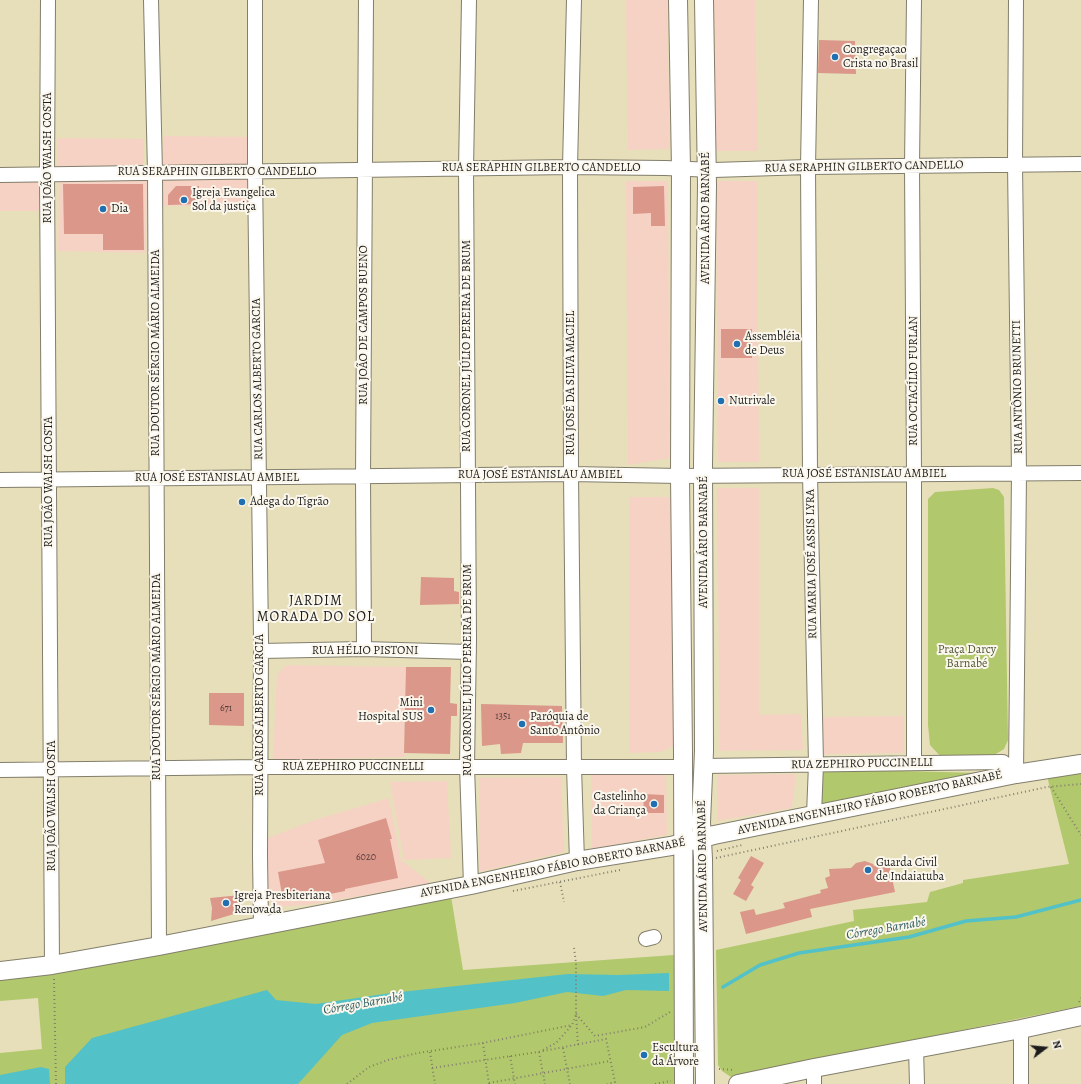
<!DOCTYPE html>
<meta charset="utf-8">
<style>
body{margin:0}
#map{position:relative;width:1081px;height:1084px;overflow:hidden;background:#e7dfba;font-family:Alegreya,serif}
canvas{display:block}
.north{position:absolute;left:1025px;top:1028px;width:40px;height:40px;-webkit-text-stroke:3px #fbf7ec;paint-order:stroke;rotate:74deg;font-size:11px;font-weight:700;line-height:16px;text-align:center;color:#1c1c1c}
.north::after{content:'';display:block;margin:auto;width:14px;height:18px;background:#1c1c1c;clip-path:polygon(50% 0,100% 100%,50% 72%,0 100%)}
</style>
<div id="map">
<canvas width="1081" height="1084"></canvas>
<div class="north">N</div>
</div>
<script>
const ctx = document.querySelector('canvas').getContext('2d');
ctx.lineJoin = 'round';
function fill(path, color) { ctx.fillStyle = color; ctx.fill(path, 'evenodd'); }
const toPath = rows => new Path2D(rows.map(r => 'M' + r).join(''));
function stroke(path, color, width, dash) { ctx.strokeStyle = color; ctx.lineWidth = width; ctx.lineCap = dash ? 'butt' : 'round'; ctx.setLineDash(dash || []); ctx.stroke(path); }
function write(font, color, halo, rows, align = 'center') {
  ctx.font = font + ' Alegreya,serif'; ctx.lineWidth = 4; ctx.setLineDash([]); ctx.textBaseline = 'middle'; ctx.strokeStyle = halo; ctx.fillStyle = color; for (const [text, x, y, turn = 0] of rows) {
    ctx.save(); ctx.translate(x, y); ctx.rotate((+turn || 0) * Math.PI / 180); ctx.textAlign = isNaN(turn) ? turn : align; if (halo) ctx.strokeText(text, 0, 0); ctx.fillText(text, 0, 0); ctx.restore();
  }
}
const built = toPath([
 [626,0,667,0,670,149,628,150],
 [714,0,755,0,758,151,716,151],
 [163,136,249,137,249,166,162,165],
 [58,138,144,139,144,168,57,167],
 [59,176,147,178,146,253,58,251],
 [163,177,250,177,249,206,163,206],
 [626,181,668,181,670,458,628,465],
 [716,181,757,181,759,462,718,462],
 [0,182,40,182,39,211,0,211],
 [717,488,759,488,759,715,801,714,803,750,720,751],
 [630,497,672,497,676,745,660,752,630,753],
 [286,665,406,667,404,753,406,757,273,760,277,675],
 [904,716,904,753,822,754,822,717],
 [591,774,666,775,667,835,592,849],
 [796,774,792,808,717,821,717,775],
 [561,777,564,852,479,872,479,778],
 [447,781,451,858,404,860,390,782],
 [389,798,401,860,432,884,307,905,276,907,266,897,268,838,315,820]
]);
const green = toPath([
 [993,488,999,490,1004,497,1008,740,1004,749,991,757,941,757,930,745,928,725,928,499,935,492],
 [819,769,983,773,819,809],
 [1081,773,1081,1006,731,1077,722,1071,718,1065,716,950,854,921,853,910,927,902,930,892,963,883,963,880,1069,864,1047,776],
 [451,896,463,970,674,955,677,1082,674,1084,0,1084,0,1053,42,1049,38,998,0,1001,0,980,44,975]
]);
const water = toPath([
 [669,973,669,991,626,990,603,996,567,992,515,1003,372,1023,342,1035,298,1084,65,1084,65,1067,92,1038,267,990,276,1000,316,1004,391,993,568,974,618,975],
 [41,1067,49,1069,50,1084,0,1084,0,1075]
]);
const stream = toPath([
 [723,987,760,965,799,953,909,937,966,921,1016,917,1081,900]
]);
const building = toPath([
 [819,40,855,41,856,74,818,73],
 [63,184,143,184,144,250,103,250,103,234,64,234],
 [176,186,199,186,199,204,168,205,168,195],
 [664,186,665,226,651,226,651,213,633,214,633,187],
 [721,329,752,329,752,358,721,358],
 [421,577,454,578,454,591,459,592,459,604,420,605],
 [406,667,451,667,450,703,457,704,457,716,451,716,450,754,404,753],
 [209,693,244,693,244,726,209,725],
 [481,704,562,706,563,743,523,743,521,753,501,754,500,744,482,746],
 [643,794,664,795,664,813,644,813],
 [386,818,392,839,390,839,398,878,345,889,345,891,325,895,325,892,283,900,278,872,325,863,318,840],
 [751,856,764,863,751,885,754,887,746,901,733,894,741,880,738,878],
 [865,861,873,864,874,866,889,863,895,892,810,909,812,917,746,934,740,912,754,909,756,915,785,908,783,903,821,893,820,890,828,888,825,878,830,876,829,869,851,868,856,863],
 [241,895,241,908,234,914,211,921,212,908,210,898]
]);
const path = toPath([
 [1051,787,1081,835],
 [717,851,742,845],
 [716,858,1047,787,1081,784],
 [560,882,564,902],
 [513,891,620,870],
 [574,948,576,963,576,1014,578,1045],
 [54,979,56,1084],
 [1079,1002,1081,998],
 [576,1014,595,1036,645,1027,670,1012],
 [483,1043,489,1084],
 [563,1048,570,1084],
 [543,1050,556,1043,572,1025,576,1015],
 [430,1052,435,1084],
 [539,1052,545,1084],
 [510,1056,515,1084],
 [432,1068,538,1052,606,1039,615,1082,607,1084],
 [719,1069,735,1070],
 [489,1083,610,1061],
 [347,1084,369,1067,388,1060,418,1053,483,1043,572,1025],
 [655,1084,671,1081]
]);
const minor = toPath([
 [48,0,47,174,52,965],
 [151,0,155,172,159,946],
 [255,0,255,171,261,640,260,855,261,926],
 [469,0,466,169,469,640,467,766,471,885],
 [574,0,570,167,571,474,574,767,577,861],
 [811,0,808,167,810,474,816,764,814,815],
 [914,0,912,166,914,474,914,763],
 [1016,0,1015,164,1019,473,1016,774],
 [0,175,570,167,665,168,714,170,808,167,1081,164],
 [0,480,571,474,680,476,1081,473],
 [364,649,363,477,366,0],
 [261,651,364,649,469,652],
 [703,766,1003,762,1016,774],
 [0,770,260,767,683,767],
 [646,939,654,937],
 [1021,1029,1021,1084],
 [916,1048,917,1084],
 [814,1068,814,1084]
]);
const major = toPath([
 [678,0,681,169,680,476,683,752,684,1084],
 [704,0,707,185,703,464,704,751,701,822,703,859,705,1084],
 [0,971,52,965,159,946,471,885,577,861,671,846,714,835,1016,774,1081,764],
 [738,1084,814,1068,1021,1029,1081,1016]
]);
const markers = [
 [835,57,4,"#1f6fb2"],
 [184,200,4,"#1f6fb2"],
 [103,209,4,"#1f6fb2"],
 [737,344,4,"#1f6fb2"],
 [721,401,4,"#1f6fb2"],
 [242,502,4,"#1f6fb2"],
 [431,710,4,"#1f6fb2"],
 [522,724,4,"#1f6fb2"],
 [654,804,4,"#1f6fb2"],
 [868,870,4,"#1f6fb2"],
 [226,903,4,"#1f6fb2"],
 [644,1055,4,"#1f6fb2"]
];
const numberNames = [
 ["671",226,709],
 ["1351",503,717],
 ["6020",366,858]
];
const poiNames = [
 ["Congregaçao",843,50],
 ["Crista no Brasil",843,64],
 ["Igreja Evangelica",192,193],
 ["Sol da justiça",192,207],
 ["Dia",111,209],
 ["Assembléia",745,337],
 ["de Deus",745,351],
 ["Nutrivale",729,401],
 ["Adega do Tigrão",250,502],
 ["Mini",423,703,"right"],
 ["Hospital SUS",423,717,"right"],
 ["Paróquia de",530,717],
 ["Santo Antônio",530,731],
 ["Castelinho",646,797,"right"],
 ["da Criança",646,811,"right"],
 ["Guarda Civil",876,863],
 ["de Indaiatuba",876,877],
 ["Igreja Presbiteriana",234,896],
 ["Renovada",234,910],
 ["Escultura",652,1048],
 ["da Árvore",652,1062]
];
const streetNames = [
 ["RUA JOÃO WALSH COSTA",48,158,-90],
 ["RUA SERAPHIN GILBERTO CANDELLO",864,167,-1],
 ["RUA SERAPHIN GILBERTO CANDELLO",541,168],
 ["RUA SERAPHIN GILBERTO CANDELLO",217,172],
 ["AVENIDA ÁRIO BARNABÉ",706,218,-90],
 ["RUA JOÃO DE CAMPOS BUENO",364,325,-90],
 ["RUA CORONEL JÚLIO PEREIRA DE BRUM",467,346,-90],
 ["RUA DOUTOR SÉRGIO MÁRIO ALMEIDA",156,353,-90],
 ["RUA CARLOS ALBERTO GARCIA",258,379,-91],
 ["RUA OCTACÍLIO FURLAN",914,381,-90],
 ["RUA JOSÉ DA SILVA MACIEL",571,383,-90],
 ["RUA ANTÔNIO BRUNETTI",1018,387,-91],
 ["RUA JOSÉ ESTANISLAU AMBIEL",864,474],
 ["RUA JOSÉ ESTANISLAU AMBIEL",540,475],
 ["RUA JOSÉ ESTANISLAU AMBIEL",217,478],
 ["RUA JOÃO WALSH COSTA",49,482,-90],
 ["AVENIDA ÁRIO BARNABÉ",704,542,-90],
 ["RUA MARIA JOSÉ ASSIS LYRA",812,564,-91],
 ["RUA HÉLIO PISTONI",365,651],
 ["RUA CORONEL JÚLIO PEREIRA DE BRUM",468,670,-90],
 ["RUA DOUTOR SÉRGIO MÁRIO ALMEIDA",157,677,-90],
 ["RUA CARLOS ALBERTO GARCIA",260,715,-90],
 ["RUA ZEPHIRO PUCCINELLI",862,764,-1],
 ["RUA ZEPHIRO PUCCINELLI",353,767],
 ["AVENIDA ENGENHEIRO FÁBIO ROBERTO BARNABÉ",870,803,-12],
 ["RUA JOÃO WALSH COSTA",52,806,-90],
 ["AVENIDA ÁRIO BARNABÉ",703,866,-91],
 ["AVENIDA ENGENHEIRO FÁBIO ROBERTO BARNABÉ",553,868,-11]
];
const parkNames = [
 ["Praça Darcy",967,650],
 ["Barnabé",967,664]
];
const waterNames = [
 ["Córrego Barnabé",886,929,-10],
 ["Córrego Barnabé",363,1004,-10]
];
const quarterNames = [
 ["JARDIM",316,602],
 ["MORADA DO SOL",316,618]
];
fill(built, '#f6d2c4');
fill(green, '#b1c86c');
fill(water, '#53c1c8');
stroke(stream, '#53c1c8', 3.5);
fill(building, '#db9789');
stroke(minor, '#827e6b', 16);
stroke(major, '#827e6b', 20);
stroke(path, '#827e6b', 2, [1, 3]);
stroke(minor, '#fff', 14);
stroke(major, '#fff', 18);
for (const [x, y, r, color] of markers) { const dot = new Path2D(); dot.arc(x, y, r, 0, 2 * Math.PI); ctx.fillStyle = color; ctx.fill(dot); stroke(dot, '#fbf7ec', 1.5); }
write('10px', '#4c3b37', null, numberNames);
write('12px', '#1c1c1c', '#fbf7ec', poiNames, 'left');
write('12px', '#1c1c1c', '#fbf7ec', streetNames);
write('12px', '#505838', '#fbf7ec', parkNames);
write('italic 13px', '#325e61', '#fbf7ec', waterNames);
ctx.letterSpacing = '1px';
write('14px', '#1c1c1c', '#fbf7ec', quarterNames);
ctx.letterSpacing = '0px';
</script>
